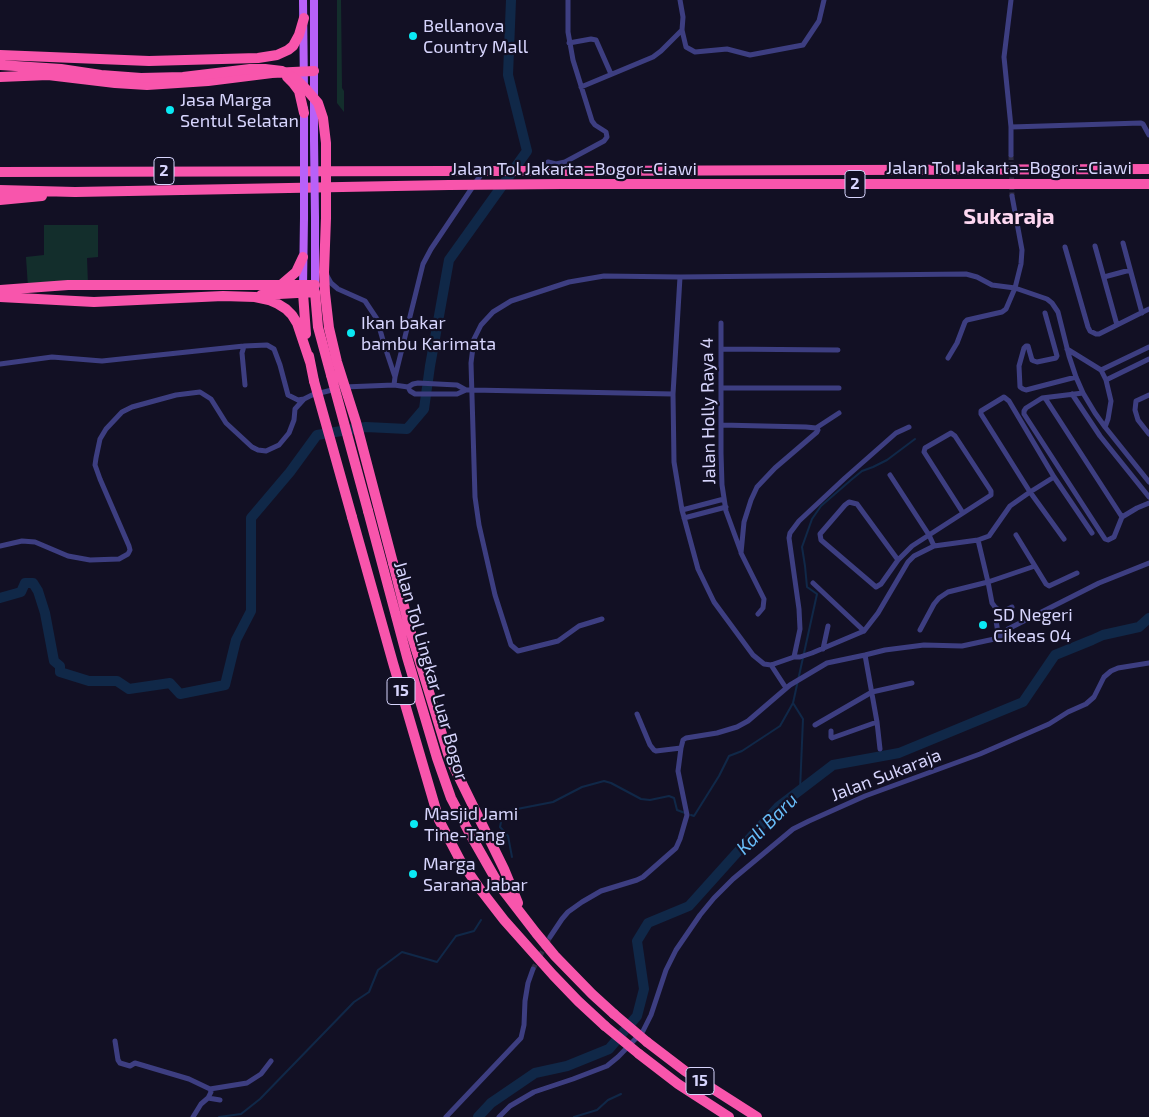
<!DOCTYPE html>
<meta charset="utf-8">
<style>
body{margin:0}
canvas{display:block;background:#121024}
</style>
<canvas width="1149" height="1117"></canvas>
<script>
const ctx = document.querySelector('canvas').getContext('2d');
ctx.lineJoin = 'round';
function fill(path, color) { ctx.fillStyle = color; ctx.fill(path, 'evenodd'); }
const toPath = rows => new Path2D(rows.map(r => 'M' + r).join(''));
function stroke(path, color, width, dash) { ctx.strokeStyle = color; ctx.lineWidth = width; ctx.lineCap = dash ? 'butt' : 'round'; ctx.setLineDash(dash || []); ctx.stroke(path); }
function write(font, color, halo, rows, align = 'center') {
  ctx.font = font + ' "Exo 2",sans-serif'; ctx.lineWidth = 4.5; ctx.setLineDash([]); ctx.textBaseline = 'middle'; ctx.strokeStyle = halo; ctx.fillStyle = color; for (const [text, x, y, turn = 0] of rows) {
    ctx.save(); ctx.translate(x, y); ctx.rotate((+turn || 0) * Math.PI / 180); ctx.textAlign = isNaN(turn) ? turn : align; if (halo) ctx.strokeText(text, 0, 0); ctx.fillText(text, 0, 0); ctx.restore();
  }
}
const green = toPath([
 [337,0,341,0,342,88,344,91,344,112,337,103],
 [44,225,98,225,98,257,87,258,88,285,28,287,26,257,44,255]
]);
const stream = toPath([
 [800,790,803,719,793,703,817,594,807,587,805,566,802,547,812,519,821,506,851,480,862,471,873,467,887,460,915,439],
 [691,815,694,816,719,776,729,756,742,751,780,726,793,703],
 [512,857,508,836,500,827,502,817,512,810,553,802,582,787,604,781,611,783,641,799,650,800,669,796,674,798,677,810,685,813],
 [219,1117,241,1114,260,1099,354,1002,369,992,378,970,402,952,437,962,456,936,474,931,481,920],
 [574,1117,597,1110,608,1100,621,1094]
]);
const river = toPath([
 [0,598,21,592,25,583,33,583,38,591,45,613,54,661,60,666,60,672,89,681,117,681,129,689,170,683,180,694,225,685,236,640,251,611,251,518,290,472,317,435,366,427,407,429,424,409,430,366,449,260,527,151,508,75,511,0],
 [478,1117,491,1103,535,1073,567,1066,609,1049,637,1016,644,989,637,941,648,923,689,906,778,807,833,765,899,753,1023,702,1055,655,1092,640,1103,635,1139,627,1149,618]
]);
const minorTunnel = toPath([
 [1011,155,1012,196],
 [533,969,550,937]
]);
const minor = toPath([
 [680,0,683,17,682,30,686,47,695,52,727,49,750,55,803,45,819,21,824,0],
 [1011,0,1004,57,1011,127,1011,155],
 [569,43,591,39,596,40,611,74],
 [581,87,653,57,661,51,682,30],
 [1011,127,1141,123,1143,124,1149,135],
 [548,162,556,164,565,162,604,141,607,137,606,132,595,125,592,121,573,60,568,32,568,0],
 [1123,243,1142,313],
 [1095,246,1117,325],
 [1065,247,1088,327,1090,331,1096,334,1099,334,1149,309],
 [326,274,331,283,338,289,365,301,377,319,384,344,395,377],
 [680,277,673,394,674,462,682,510,698,569,714,602,753,655,764,664,771,665,794,657,800,657,812,653,864,631,878,613,908,562,914,556,934,546,978,540,989,536,1010,506,1030,492,1054,477],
 [1104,277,1130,270],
 [1045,313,1057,356,1056,358,1037,362,1034,361,1032,360,1028,346,1026,346,1024,348,1019,366,1020,387,1023,389,1026,390,1076,377],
 [721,323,721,453,722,485,726,511,741,552],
 [244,346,242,353,245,385],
 [721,349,838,350],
 [1067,349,1101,370,1106,380,1111,401,1108,419,1105,427],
 [948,358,957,343,965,322,967,320,1002,312,1006,309,1015,288,1021,264,1022,250,1012,196],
 [0,364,52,357,102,361,244,346,267,345,274,349,280,365,288,395,298,400,304,399],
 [1101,370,1149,347],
 [1106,380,1149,359],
 [394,385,395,377,423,264,431,249,482,173,482,170],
 [344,387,394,385,408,387,413,384,418,383,457,385,466,390,472,390,673,394],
 [408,387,410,391,415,394,457,394,466,390],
 [721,388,839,388],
 [1083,393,1042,398,1026,408,1024,411,1024,414,1105,539,1108,540,1114,537,1122,517,1137,508,1149,503],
 [1072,394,1100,436,1149,497],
 [1149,395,1136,401,1135,410,1138,420,1149,434],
 [1045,398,1122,517],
 [721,425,806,427,816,428,818,430,817,432,775,468,757,487,751,500,744,522,741,553,764,599,763,608,758,614],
 [816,428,839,413],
 [890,475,929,535,934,546],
 [682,510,724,499],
 [684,518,726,507],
 [1016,535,1046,584,1049,586,1077,573],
 [1064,539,1030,492,981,414,981,411,1004,397,1009,401,1054,477,1092,533],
 [978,540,988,582,1035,566],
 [0,546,22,541,35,542,68,556,90,560,119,559,128,554,130,550,129,546,100,479,95,465,96,458,100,439,106,429,122,412,132,407,176,395,200,392,211,399,226,423,252,447,258,450,266,451,279,445,289,433,294,420,295,409,304,399,312,395,336,389],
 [898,560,881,584,876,587,821,540,820,534,845,505,849,502,857,504,898,560,912,546,991,495,991,491,955,436,951,433,925,448,924,452,963,513],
 [813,583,864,631],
 [602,619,579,626,558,641,518,651,511,645,495,595,479,525,475,497,471,363,474,339,481,325,493,312,511,301,569,282,604,276,680,277,966,274,977,277,992,285,1015,288,1047,299,1052,303,1058,312,1069,356,1076,377,1083,393,1095,413,1105,427,1149,482],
 [996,621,999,638],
 [920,630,934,604,939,598,948,592,988,582,992,603,995,607,999,610,1004,611,1012,607],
 [823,649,828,626],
 [865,655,877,722,880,749],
 [794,657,800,629,799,609,789,538,790,533,799,521,845,478,896,433,909,427],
 [771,665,786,688],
 [637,714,650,745,654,750,656,751,681,748],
 [815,725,872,692,912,683],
 [831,731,831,737,832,738,877,722],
 [550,937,562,919,568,912,582,902,601,891,637,880,643,877,676,848,680,839,687,815,678,771,681,748,683,740,686,738,717,733,737,727,748,721,790,685,827,663,865,655,885,650,924,645,962,646,999,638,1008,629,1099,583,1149,563],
 [115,1041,118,1060,120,1063,130,1066,135,1063,189,1079,210,1089,211,1092,208,1098],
 [210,1089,247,1083,261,1074,271,1061],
 [193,1117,201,1104,208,1098,220,1100],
 [446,1117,521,1038,524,1025,525,1001,528,983,533,969],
 [499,1117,510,1106,534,1092,573,1079,607,1066,618,1057,643,1031,651,1015,666,970,676,950,700,915,714,898,733,879,793,829,809,821,865,796,980,754,1049,724,1068,712,1086,704,1094,697,1104,677,1111,671,1118,668,1149,663]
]);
const primary = toPath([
 [303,0,304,90],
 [304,139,304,109],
 [314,140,314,0],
 [315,218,315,289],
 [303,288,304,218]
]);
const motorway = toPath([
 [0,55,149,61,258,58,277,55,288,50,293,46,299,35,304,18],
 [0,65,61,69,101,75,141,78],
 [0,77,48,75,115,83,147,85,208,81,272,73,314,71],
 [287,77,293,83,299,91,304,113],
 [562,171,1149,169],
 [0,172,449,171],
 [562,184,1149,184],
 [0,190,75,192,449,185],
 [0,200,42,196],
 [282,284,296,272,303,257],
 [0,290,68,285,315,285],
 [303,293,306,334],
 [261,295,315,292,318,327,331,375],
 [0,297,94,302,223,296,255,297,269,300,278,304,286,309,292,315,297,323,310,362],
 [309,356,314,381],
 [368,511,407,657,437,758,451,798,470,834,499,885,536,933,555,956,592,994,614,1014],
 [352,517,393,663,439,820,460,860,480,889,504,920,553,975,578,1001,605,1026],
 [393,563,410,630,449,757,504,869,518,903],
 [647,1042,685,1071,757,1117],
 [639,1054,678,1084,729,1117]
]);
const primaryBridge = toPath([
 [304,139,304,218],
 [314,140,315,218]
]);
const motorwayBridge = toPath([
 [141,78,183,77,250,69,265,69,282,71,297,80,306,89,318,103,323,118,326,143,326,218,324,272,325,293,329,328,337,362,356,422,393,563],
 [449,171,562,171],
 [449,185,562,184],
 [331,375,368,511],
 [314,381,352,517],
 [614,1014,647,1042],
 [605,1026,639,1054]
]);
const markers = [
 [413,36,5,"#0ae9f4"],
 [170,110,5,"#0ae9f4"],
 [351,333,5,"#0ae9f4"],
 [983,625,5,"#0ae9f4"],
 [414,824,5,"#0ae9f4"],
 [413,874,5,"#0ae9f4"]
];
const shields = [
 [164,171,20],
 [855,184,20],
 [401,691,28],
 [700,1081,28]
];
const shieldNames = [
 ["2",164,171],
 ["2",855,184],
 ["15",401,691],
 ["15",700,1081]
];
const poiNames = [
 ["Bellanova",423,26],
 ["Country Mall",423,47],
 ["Jasa Marga",180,100],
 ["Sentul Selatan",180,121],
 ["Ikan bakar",361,323],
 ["bambu Karimata",361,344],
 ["SD Negeri",993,615],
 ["Cikeas 04",993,636],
 ["Masjid Jami",424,814],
 ["Tine-Tang",424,835],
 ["Marga",423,864],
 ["Sarana Jabar",423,885]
];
const streetNames = [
 ["Jalan Tol Jakarta–Bogor–Ciawi",1009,168],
 ["Jalan Tol Jakarta–Bogor–Ciawi",574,169],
 ["Jalan Holly Raya 4",708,411,-91],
 ["Jalan Tol Lingkar Luar Bogor",431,671,74],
 ["Jalan Sukaraja",886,775,-21]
];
const waterNames = [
 ["Kali Baru",767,824,-45]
];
const districtNames = [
 ["Sukaraja",1009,217]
];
fill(green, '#132e2c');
stroke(stream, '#102848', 2);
stroke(river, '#102848', 10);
stroke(minorTunnel, '#302e45', 5, [5, 2.5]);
stroke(minor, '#3d3e81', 5);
stroke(primary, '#b861f8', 8);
stroke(motorway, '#f855ac', 10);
stroke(primaryBridge, '#b861f8', 8);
stroke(motorwayBridge, '#f855ac', 10);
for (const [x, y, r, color] of markers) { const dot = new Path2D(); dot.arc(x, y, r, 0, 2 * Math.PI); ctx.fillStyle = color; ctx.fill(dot); stroke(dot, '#121024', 2); }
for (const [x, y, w] of shields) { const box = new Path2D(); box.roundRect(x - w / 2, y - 13.5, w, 27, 4); ctx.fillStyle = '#121024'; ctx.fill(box); stroke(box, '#d7d5fd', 1); }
write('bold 16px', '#d7d5fd', null, shieldNames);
write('18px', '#d7d5fd', '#121024', poiNames, 'left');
write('18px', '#d7d5fd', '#121024', streetNames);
write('italic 19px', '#68bdf9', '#121024', waterNames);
write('bold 22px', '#fdd7f1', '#121024', districtNames);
</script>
